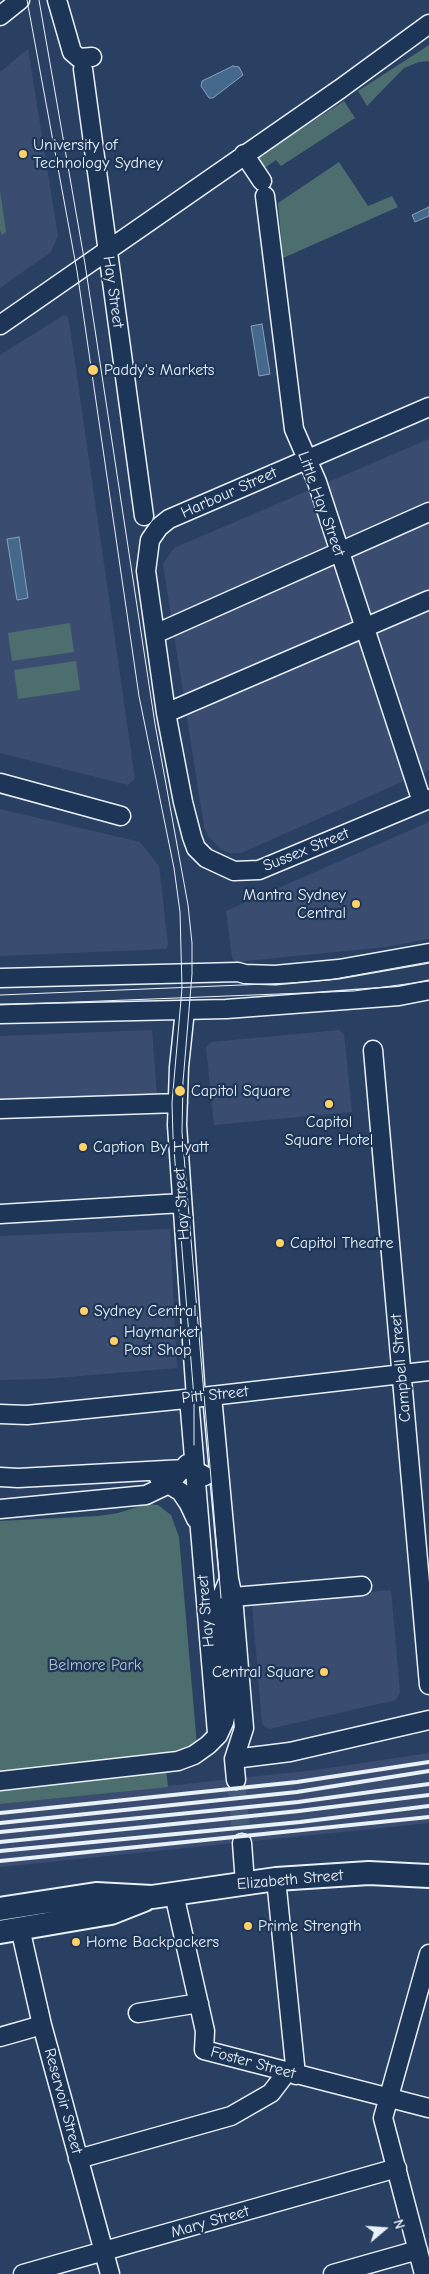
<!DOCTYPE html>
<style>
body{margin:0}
#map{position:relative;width:429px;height:2274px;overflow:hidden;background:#2a4062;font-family:"Comic Neue",sans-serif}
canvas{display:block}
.north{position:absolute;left:359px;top:2204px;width:50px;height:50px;-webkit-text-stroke:4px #1d3557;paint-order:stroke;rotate:72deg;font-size:14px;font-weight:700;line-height:20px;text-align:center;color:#e8f1f8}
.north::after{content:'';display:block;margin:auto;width:18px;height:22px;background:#e8f1f8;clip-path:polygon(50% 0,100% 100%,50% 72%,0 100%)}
</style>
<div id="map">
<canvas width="429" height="2274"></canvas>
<div class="north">N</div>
</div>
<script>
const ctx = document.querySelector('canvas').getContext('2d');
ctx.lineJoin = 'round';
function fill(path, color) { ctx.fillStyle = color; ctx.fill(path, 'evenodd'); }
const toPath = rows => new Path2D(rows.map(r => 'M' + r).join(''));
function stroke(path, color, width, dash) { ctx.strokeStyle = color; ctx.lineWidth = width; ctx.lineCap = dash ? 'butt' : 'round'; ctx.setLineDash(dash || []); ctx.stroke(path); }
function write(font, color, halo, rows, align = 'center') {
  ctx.font = font + ' "Comic Neue",sans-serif'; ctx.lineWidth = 4.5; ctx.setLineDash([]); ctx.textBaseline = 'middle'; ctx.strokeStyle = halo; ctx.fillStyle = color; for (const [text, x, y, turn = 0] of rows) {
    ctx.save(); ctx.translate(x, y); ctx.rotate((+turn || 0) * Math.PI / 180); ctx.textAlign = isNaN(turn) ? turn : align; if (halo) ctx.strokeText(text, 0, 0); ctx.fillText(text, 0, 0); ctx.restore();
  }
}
const built = toPath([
 [28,49,58,236,51,252,0,288,0,72],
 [64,315,68,317,69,321,135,779,128,785,0,753,0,355],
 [429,439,429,770,241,853,230,853,222,850,208,836,204,826,163,564,174,548],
 [0,809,140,842,159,866,168,944,166,949,0,956],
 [429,822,429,939,385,947,236,962,232,958,226,911],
 [152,1030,157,1096,0,1101,0,1036],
 [339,1030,344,1034,352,1112,214,1125,206,1047,212,1042],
 [170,1229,177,1368,44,1379,0,1380,0,1236],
 [391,1590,400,1692,396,1700,269,1729,262,1724,252,1603],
 [429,1753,429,1823,0,1867,0,1804,315,1770]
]);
const green = toPath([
 [429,45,429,61,419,62,404,68,367,106,358,91],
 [344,101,355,118,281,166,276,160,259,172,252,160],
 [339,162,368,206,392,196,398,207,283,258,278,203],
 [0,190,6,232,2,235,0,230],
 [70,623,74,652,12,661,8,633],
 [76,661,80,690,18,699,14,670],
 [147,1504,158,1505,171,1515,179,1537,197,1746,187,1751,0,1773,0,1521,98,1516,118,1513],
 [166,1769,168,1787,0,1804,0,1787]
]);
const water = toPath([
 [233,66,239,67,243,75,213,98,209,98,201,86,202,81,233,66],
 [429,207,429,216,415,222,412,215,429,207],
 [262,324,270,374,259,376,251,326,262,324],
 [19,537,28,598,17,600,7,539,19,537]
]);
const minorTunnel = toPath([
 [236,1780,242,1843]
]);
const minor = toPath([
 [57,0,72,52,79,58,92,57],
 [0,16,20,0],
 [83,69,144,516],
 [244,154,262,181],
 [265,196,294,429,317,482,422,802],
 [0,325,340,89,429,24],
 [429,407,169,519,159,527,150,540,146,571,166,713,183,802,192,837,196,848,206,858,234,871,259,870,429,799],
 [155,634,429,512],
 [166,713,429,600],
 [0,783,121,816],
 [0,978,238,972,245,974,275,975,339,969,429,953],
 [185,1010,179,1067,177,1125,196,1398],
 [0,1014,226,1009,399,996,429,990],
 [373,1050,429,1685],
 [0,1109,178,1103],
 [0,1214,182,1203],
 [212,1396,229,1579,233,1597,244,1728,234,1759,236,1780],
 [189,1398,217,1733],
 [0,1414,27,1415,176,1400,429,1371],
 [0,1477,18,1478,184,1469,196,1471,205,1476],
 [159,1478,181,1492,189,1504,196,1519],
 [0,1509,146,1495,169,1484,187,1464],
 [233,1597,362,1586],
 [234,1759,290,1752,429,1720],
 [0,1781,178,1761,194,1755,208,1745,218,1735,224,1722,227,1708,229,1689,221,1598,229,1579],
 [242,1843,245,1883],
 [276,1879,296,2075],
 [174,1894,205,2031,204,2050,429,2108],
 [20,1928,42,2025,110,2274],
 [138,2013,199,2003],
 [0,2037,42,2025],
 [78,2159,231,2116,271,2093,287,2072],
 [23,2274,397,2168],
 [333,2274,418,2250],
 [424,2274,383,2118,429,1954]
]);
const major = toPath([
 [0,1909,96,1894,152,1897,276,1879,369,1873,429,1876],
 [0,1932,111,1913,144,1900]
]);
const tram = toPath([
 [27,0,77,271,139,696,174,868,180,912,182,988,172,1103,173,1137,194,1398,194,1445],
 [39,0,85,264,155,724,188,905,192,943,192,974,183,1082,182,1132,221,1598],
 [0,995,290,983,329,980,429,962],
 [0,1005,354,991,429,981]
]);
const rail = toPath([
 [0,1813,297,1782,429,1762],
 [0,1823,297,1792,429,1771],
 [0,1832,298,1802,429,1784],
 [0,1842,299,1811,429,1795],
 [0,1851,300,1822,429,1806],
 [0,1861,429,1817]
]);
const markers = [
 [23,154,5,"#ffd166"],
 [93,370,6,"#ffd166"],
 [356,904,5,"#ffd166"],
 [180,1091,6,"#ffd166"],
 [329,1104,5,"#ffd166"],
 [83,1147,5,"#ffd166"],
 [280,1243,5,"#ffd166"],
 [84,1311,5,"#ffd166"],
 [114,1341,5,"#ffd166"],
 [324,1672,5,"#ffd166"],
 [248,1926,5,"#ffd166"],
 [76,1942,5,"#ffd166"]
];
const poiNames = [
 ["University of",33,145],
 ["Technology Sydney",33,163],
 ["Paddy's Markets",104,370],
 ["Mantra Sydney",346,895,"right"],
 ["Central",346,913,"right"],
 ["Capitol Square",191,1091],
 ["Capitol",329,1122,"center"],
 ["Square Hotel",329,1140,"center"],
 ["Caption By Hyatt",93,1147],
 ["Capitol Theatre",290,1243],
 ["Sydney Central",94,1311],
 ["Haymarket",124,1332],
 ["Post Shop",124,1350],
 ["Central Square",314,1672,"right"],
 ["Prime Strength",258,1926],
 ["Home Backpackers",86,1942]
];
const streetNames = [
 ["Hay Street",113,292,82],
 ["Harbour Street",229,493,-24],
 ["Little Hay Street",321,504,70],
 ["Sussex Street",306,850,-22],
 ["Hay Street",182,1204,-94],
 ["Campbell Street",401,1368,-95],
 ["Pitt Street",215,1395,-6],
 ["Hay Street",206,1611,-95],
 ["Elizabeth Street",290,1880,-5],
 ["Foster Street",253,2063,15],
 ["Reservoir Street",63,2101,75],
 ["Mary Street",210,2222,-16]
];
const parkNames = [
 ["Belmore Park",95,1665]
];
fill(built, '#3a4d70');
fill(green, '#4d6e6e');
fill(water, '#45698c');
stroke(water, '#869fb7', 1);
stroke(minorTunnel, '#465b78', 18, [18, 9]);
stroke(minor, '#e8f1f8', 21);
stroke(major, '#e8f1f8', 26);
stroke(minor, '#1d3557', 18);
stroke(major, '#1d3557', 22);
stroke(tram, '#e8f1f8', 1);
stroke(rail, '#e8f1f8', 4);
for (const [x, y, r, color] of markers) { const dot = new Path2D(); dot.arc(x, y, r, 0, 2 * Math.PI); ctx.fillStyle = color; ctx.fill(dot); stroke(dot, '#1d3557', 2); }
write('16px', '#e8f1f8', '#1d3557', poiNames, 'left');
write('16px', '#e8f1f8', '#1d3557', streetNames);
write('16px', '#b2c3c8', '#1d3557', parkNames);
</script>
